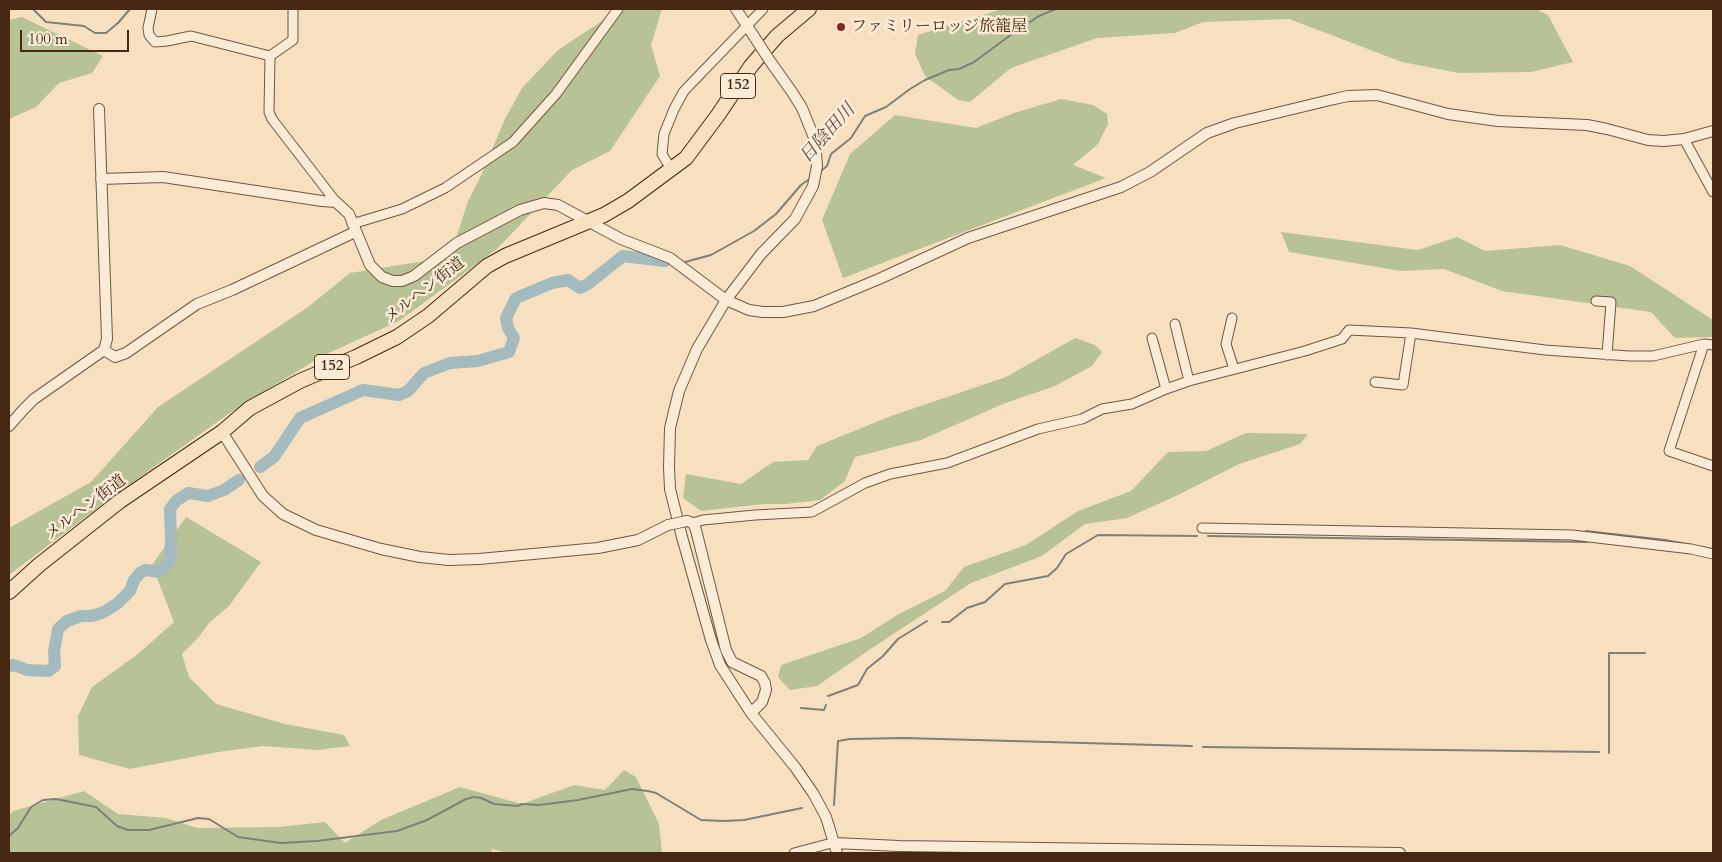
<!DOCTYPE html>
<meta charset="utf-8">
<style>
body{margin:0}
#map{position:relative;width:1722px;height:862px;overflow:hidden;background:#f7e0c0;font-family:Cardo,serif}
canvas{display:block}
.frame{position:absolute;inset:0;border:10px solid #462813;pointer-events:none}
.scale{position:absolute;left:20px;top:30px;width:109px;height:22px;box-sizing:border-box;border:2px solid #462813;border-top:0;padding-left:6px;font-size:15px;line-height:18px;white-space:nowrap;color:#462813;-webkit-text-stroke:4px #faebd6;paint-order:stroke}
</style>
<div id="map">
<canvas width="1722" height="862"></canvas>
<div class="frame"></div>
<div class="scale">100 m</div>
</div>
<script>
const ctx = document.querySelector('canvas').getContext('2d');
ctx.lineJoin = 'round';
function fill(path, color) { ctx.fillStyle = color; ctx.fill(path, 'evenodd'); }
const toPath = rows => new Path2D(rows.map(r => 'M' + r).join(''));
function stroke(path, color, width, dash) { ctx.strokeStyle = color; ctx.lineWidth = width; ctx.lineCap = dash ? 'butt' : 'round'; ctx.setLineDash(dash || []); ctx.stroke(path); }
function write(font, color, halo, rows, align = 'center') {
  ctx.font = font + ' Cardo,"Noto Serif JP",serif'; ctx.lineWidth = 5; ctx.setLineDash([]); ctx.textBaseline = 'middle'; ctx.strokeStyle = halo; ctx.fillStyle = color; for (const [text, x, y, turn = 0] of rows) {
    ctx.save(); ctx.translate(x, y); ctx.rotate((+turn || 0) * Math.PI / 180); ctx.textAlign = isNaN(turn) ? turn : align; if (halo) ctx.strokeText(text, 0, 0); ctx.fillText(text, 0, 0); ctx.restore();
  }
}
const green = toPath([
 [620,9,662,9,651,45,660,76,610,151,572,170,497,249,399,321,322,356,227,415,112,497,9,575,9,528,91,482,158,407,308,307,350,273,450,257,468,201,479,180,505,119,522,88,558,50],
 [1002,9,1536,9,1548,15,1573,62,1531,72,1459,73,1402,62,1289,19,1203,22,1175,33,1097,38,1011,68,970,102,958,100,925,76,915,54,918,35],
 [22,17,103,56,92,73,59,83,36,107,9,119,9,20],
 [1061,99,1093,105,1107,114,1108,124,1098,144,1073,165,1106,178,843,278,822,220,850,154,895,115,976,128,1014,113],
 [1281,232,1418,250,1457,237,1485,251,1560,245,1630,266,1713,320,1713,337,1675,338,1651,312,1502,291,1444,269,1401,271,1289,252],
 [1075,338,1095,345,1102,352,1092,366,1055,386,1003,404,921,440,855,457,845,481,820,500,786,504,764,504,701,511,683,498,686,474,741,484,773,462,808,460,817,446,891,416,1006,377],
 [1246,433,1308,434,1300,444,1239,464,1178,495,1127,518,1085,524,1042,556,971,583,872,648,817,686,790,690,778,677,781,665,861,638,897,615,945,591,964,567,1026,545,1078,511,1131,491,1168,452,1206,451],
 [186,517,261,562,229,606,209,623,198,638,182,654,189,677,216,704,285,724,344,735,350,746,317,750,263,746,218,752,130,769,79,755,78,716,92,687,138,654,174,622,152,565],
 [624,770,636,777,659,824,662,853,508,853,491,849,492,853,9,853,9,815,13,811,84,791,118,814,166,818,197,828,278,827,325,822,345,843,381,820,460,787,522,804,574,785,605,790]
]);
const stream = toPath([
 [33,9,46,22,84,26,95,33,106,33,118,23,130,9],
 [821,171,827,166,831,154,851,138,865,116,886,107,910,89,925,80,949,70,959,69,974,62,1012,34,1039,16,1056,9],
 [685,262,711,255,754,231,776,214,801,185,811,178],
 [1586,531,1665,540,1713,549],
 [1208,536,1587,542],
 [942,622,949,622,967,608,985,602,1005,584,1048,576,1057,568,1066,554,1098,535,1197,536],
 [828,696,858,685,867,669,883,656,898,639,927,621],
 [801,708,824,710,826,705],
 [1203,747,1599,752],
 [1609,753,1609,653,1645,653],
 [834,805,838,741,850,739,904,738,1192,746],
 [9,836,18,828,31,807,43,800,56,799,96,807,117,826,128,830,149,830,198,818,209,819,238,837,281,843,317,841,397,831,427,820,466,799,474,797,481,798,494,804,518,806,522,804,539,805,578,800,632,789,648,791,656,793,701,820,724,821,744,820,802,808]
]);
const river = toPath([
 [260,467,274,457,300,418,363,390,399,395,408,391,424,373,450,363,478,361,509,352,514,338,508,328,506,318,516,298,552,283,568,280,580,288,588,284,623,256,665,261],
 [9,666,14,665,27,670,48,671,55,666,54,652,58,629,67,621,81,616,92,616,104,612,118,603,130,591,134,580,141,572,146,570,159,572,167,565,170,560,171,538,170,509,176,501,188,493,208,496,224,490,239,480]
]);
const minor = toPath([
 [152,9,148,28,149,35,155,42,167,41,191,36,270,56,269,112,272,119,336,202],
 [270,56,293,40,293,9],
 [1684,139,1713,192],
 [671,169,662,154,664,134,674,109,684,91,763,9],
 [352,224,402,209,445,188,513,142,556,94,618,9],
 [1596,301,1611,302,1607,355],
 [1232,318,1226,344,1234,369],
 [1175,324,1189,381],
 [1152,338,1166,389],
 [1704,344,1669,451,1713,466],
 [1375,382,1403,385,1411,333],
 [693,523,703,520,755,515,812,512,865,483,890,474,947,463,1038,429,1082,419,1102,409,1132,404,1166,389,1189,381,1305,351,1342,339,1349,330,1411,333,1545,350,1629,356,1653,356,1704,344,1713,345],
 [1202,528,1572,535,1691,549,1713,554],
 [794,853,828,844]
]);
const tertiary = toPath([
 [736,9,755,38],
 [770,61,792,92,802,108,815,140,817,166,813,186,795,219,761,254,726,300,697,349,679,391,670,428,669,467,670,489,682,537,711,640,720,665,751,713,795,767,813,793,826,817,837,853],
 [101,179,163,177,322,201,336,202,349,214,370,265,382,277,393,281,402,281,414,276,457,243,520,210,544,203,558,205,621,239,670,258,726,300,749,310,763,312,783,312,814,306,879,279,968,238,1121,187,1150,172,1207,133,1235,123,1330,100,1348,96,1377,95,1448,114,1498,121,1587,125,1607,129,1648,140,1664,141,1684,139,1713,131],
 [104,350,115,357,126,353,197,304,232,290,355,232],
 [9,426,23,410,34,399,104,350,107,339,99,109],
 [222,432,263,496,283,514,316,530,381,549,420,557,449,560,479,559,598,548,638,540,668,525],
 [687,521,693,523,696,530,726,650,732,662,761,676,765,683,766,690,762,702,751,713],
 [835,843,899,846,1400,853]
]);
const trunk = toPath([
 [9,592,39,565,120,501,222,432,250,408,300,381,356,357,397,337,428,316,487,266,505,256,604,215,628,201,686,158,718,115,751,66,777,36,809,9]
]);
const tertiaryBridge = toPath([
 [755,38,770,61],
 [668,525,687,521]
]);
const markers = [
 [841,27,5,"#8f2418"]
];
const shields = [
 [738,86,35],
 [332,367,35]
];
const shieldNames = [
 ["152",738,86],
 ["152",332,367]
];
const poiNames = [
 ["ファミリーロッジ旅籠屋",851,27]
];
const streetNames = [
 ["メルヘン街道",425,291,-38],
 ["メルヘン街道",86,508,-37]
];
const waterNames = [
 ["日陰田川",828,134,-48]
];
fill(green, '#b7c396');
stroke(stream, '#7e807a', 2);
stroke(river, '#a3babe', 12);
stroke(minor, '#72563e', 11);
stroke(tertiary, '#72563e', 12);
stroke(trunk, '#462813', 16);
stroke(minor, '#faebd6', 9);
stroke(tertiary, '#faebd6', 10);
stroke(trunk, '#f7e0c0', 14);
stroke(tertiaryBridge, '#72563e', 12, []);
stroke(tertiaryBridge, '#faebd6', 10);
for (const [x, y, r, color] of markers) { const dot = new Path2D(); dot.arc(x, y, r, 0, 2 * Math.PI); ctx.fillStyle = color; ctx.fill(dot); stroke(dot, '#faebd6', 2); }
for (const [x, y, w] of shields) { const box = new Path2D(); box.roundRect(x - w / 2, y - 12.5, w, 25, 4); ctx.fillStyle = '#faebd6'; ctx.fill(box); stroke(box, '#462813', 1); }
write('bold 15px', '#462813', null, shieldNames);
write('16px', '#462813', '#faebd6', poiNames, 'left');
write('16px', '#462813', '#faebd6', streetNames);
write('italic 18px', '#5d4c3e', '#faebd6', waterNames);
</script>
